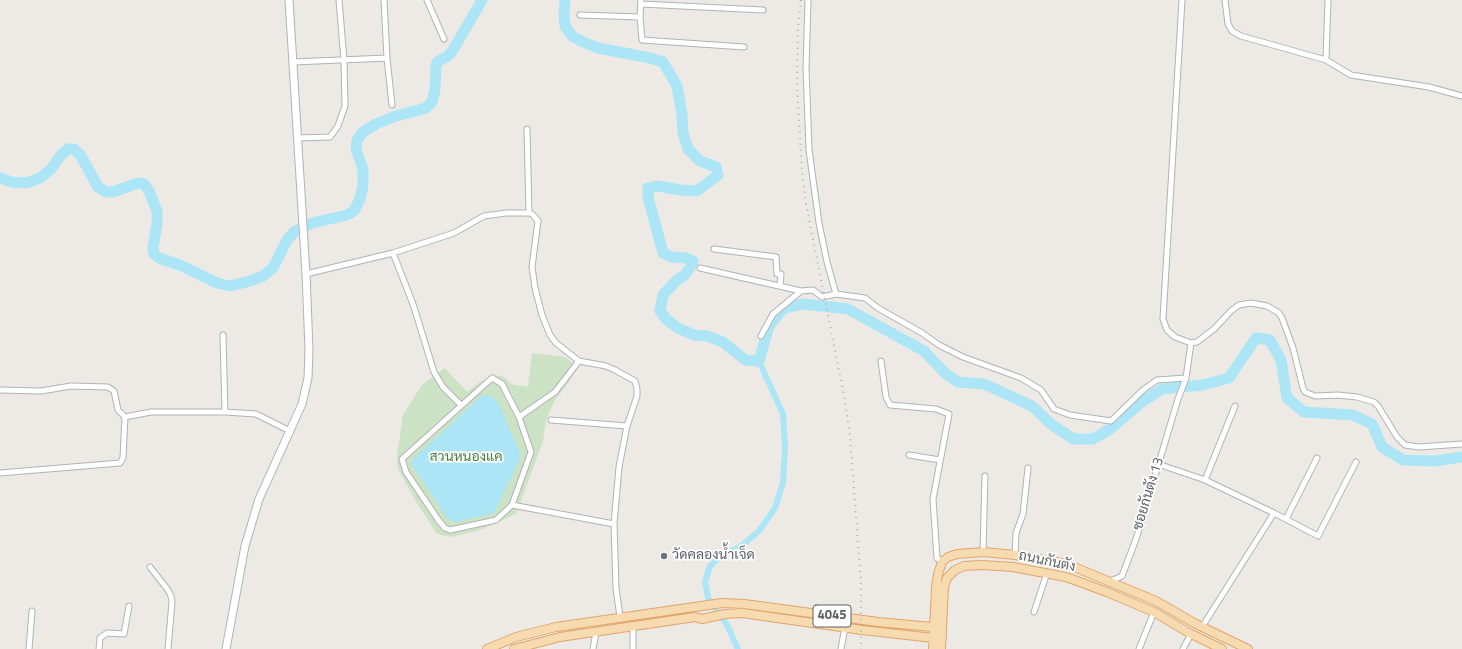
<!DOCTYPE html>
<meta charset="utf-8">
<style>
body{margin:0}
canvas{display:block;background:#ede9e5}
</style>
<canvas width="1462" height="649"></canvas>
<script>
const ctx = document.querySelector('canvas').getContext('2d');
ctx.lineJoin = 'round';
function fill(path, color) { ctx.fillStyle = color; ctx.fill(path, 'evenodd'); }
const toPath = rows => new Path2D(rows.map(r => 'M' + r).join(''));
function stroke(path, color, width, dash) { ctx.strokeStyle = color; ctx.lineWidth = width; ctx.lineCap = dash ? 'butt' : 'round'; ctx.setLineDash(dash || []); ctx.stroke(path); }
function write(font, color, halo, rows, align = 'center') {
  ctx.font = font + ' "Titillium Web",Sarabun,sans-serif'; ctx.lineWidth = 3.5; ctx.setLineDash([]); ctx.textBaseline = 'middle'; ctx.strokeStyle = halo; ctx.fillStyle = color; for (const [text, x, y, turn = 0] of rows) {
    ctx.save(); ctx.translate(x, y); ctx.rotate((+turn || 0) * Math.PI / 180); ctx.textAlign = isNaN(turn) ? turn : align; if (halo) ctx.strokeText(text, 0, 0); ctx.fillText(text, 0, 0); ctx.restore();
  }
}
const green = toPath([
 [532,353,565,357,578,367,568,383,555,400,546,420,543,441,516,514,480,530,451,537,437,534,417,503,398,469,397,455,403,415,422,385,445,368,467,392,480,382,495,375,504,377,511,384,528,387]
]);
const water = toPath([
 [490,395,498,402,519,451,520,459,494,513,456,522,448,519,414,468,411,461,481,396]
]);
const canal = toPath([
 [738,649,727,625,708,598,705,582,710,566,722,555,740,547,759,531,775,508,783,483,785,447,783,414,759,361]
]);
const river = toPath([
 [565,0,564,14,565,26,572,36,583,42,598,48,650,58,663,62,677,86,682,115,683,133,688,149,700,161,716,167,718,175,697,191,681,190,657,186,648,188,648,197,663,253,671,257,686,258,693,261,691,266,685,275,677,280,663,295,660,311,667,320,678,328,694,335,707,336,723,342,745,360,759,361,769,326,784,308,803,304,848,309,924,351,945,373,958,382,984,384,1032,406,1052,425,1074,439,1093,439,1110,429,1143,401,1162,389,1203,385,1229,378,1256,338,1270,340,1281,360,1287,398,1304,412,1353,415,1372,424,1382,447,1403,460,1436,461,1462,457],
 [0,178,12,182,26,183,40,178,51,169,61,155,68,149,74,149,81,156,98,187,106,192,113,192,138,183,144,184,149,191,157,211,157,224,153,247,154,254,159,258,182,266,217,283,230,286,250,281,263,276,273,268,287,240,295,231,312,223,347,215,354,211,360,199,363,185,363,169,356,149,357,140,363,132,376,124,393,117,426,108,432,102,435,90,436,66,437,62,448,56,453,50,482,0]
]);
const street = toPath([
 [384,0,387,58,392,105],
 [427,0,444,39],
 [641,0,640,17,642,40,744,47],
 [808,0,806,68,809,150,819,223,827,262,836,294,865,298,878,308,922,333,939,345,963,357,1021,378,1041,390,1054,409,1070,415,1111,421,1143,390,1157,380,1186,378],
 [1225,0,1228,24,1232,31,1241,36,1326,60,1351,75,1429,87,1462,96],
 [641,4,763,10],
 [580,15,640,17],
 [1326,60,1328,0],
 [293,62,387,58],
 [527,129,529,213],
 [298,138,330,137,338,126,345,106,344,60,339,0],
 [714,249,776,257,777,274,781,274,780,286],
 [393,253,413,304,434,372,443,387,461,405],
 [700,268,801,291],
 [306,274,393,253,454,233,484,216,506,213,529,213,532,214,538,221,532,267,535,288,542,315,550,335,556,343,579,361,606,366,615,370,635,381,637,389,637,396,627,426,619,467,614,524,616,588,620,617],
 [223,335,225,412],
 [761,336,773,314,801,291,813,290,822,297,836,294],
 [1191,343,1197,342,1214,329,1231,311,1239,305,1251,303,1267,306,1279,313,1282,318,1293,348,1303,388,1305,392,1315,396,1338,395,1357,397,1374,402,1378,406,1397,437,1405,445,1419,447,1462,444],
 [881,361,886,397,890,405,936,409,949,414,933,499,937,558,942,562],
 [492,378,502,384,519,417,531,452,512,505,496,520,450,530,445,528,439,521,406,472,402,459,492,378],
 [0,390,41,391,71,386,108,387,114,391,118,410,125,417,123,458,120,463,0,473],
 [125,417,151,412,225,412,256,414,290,431],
 [519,417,555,392,579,361],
 [551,420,627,426],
 [909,455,940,460],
 [1158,464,1205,480,1274,513,1318,536,1356,462],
 [1205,480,1235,406],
 [512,505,614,524],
 [1286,519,1317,458],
 [983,552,985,476],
 [1015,555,1016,533,1023,514,1028,468],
 [150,567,168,590,171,596,172,602,168,649],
 [1111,581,1122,576,1136,539,1178,399,1186,378,1191,343,1175,337,1167,330,1163,319,1182,0],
 [1034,612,1047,573],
 [1202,627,1274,513],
 [29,649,32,611],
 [99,649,100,638,107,633,124,634,129,606],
 [593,649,596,632],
 [633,649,633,626],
 [841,649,845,627],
 [1139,649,1154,612],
 [1183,649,1191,634]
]);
const secondary = toPath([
 [226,649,245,546,259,499,302,404,308,378,309,349,306,274,289,0]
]);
const primary = toPath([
 [487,649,516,637,556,627,722,603,744,604,878,622,942,628],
 [514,649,560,637,695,617,702,619,725,614,742,613,862,630,942,639],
 [933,649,936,588,938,574,942,562,948,557,957,554,983,552,1015,555,1067,564,1156,601,1196,624,1248,649],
 [941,649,944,587,947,578,955,570,964,566,982,565,1013,567,1066,577,1107,592,1154,612,1191,634,1222,649]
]);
const rail = toPath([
 [801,0,798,28,797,85,802,171,806,204,845,401,850,436,861,584,861,649]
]);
const markers = [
 [664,556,4,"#6b7280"]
];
const shields = [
 [832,616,38]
];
const shieldNames = [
 ["4045",832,616]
];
const parkNames = [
 ["สวนหนองแค",466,458]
];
const streetNames = [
 ["ซอยกันตัง 13",1149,494,-73],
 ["ถนนกันตัง",1047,562,12]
];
const worshipNames = [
 ["วัดคลองน้ำเจ็ด",672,556]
];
fill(green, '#cbe2c4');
fill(water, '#ace6f6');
stroke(canal, '#ace6f6', 6);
stroke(river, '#ace6f6', 11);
stroke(street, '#b0b3b5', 7);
stroke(secondary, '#afb3b6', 9);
stroke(primary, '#e2a469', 10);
stroke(street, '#fff', 5);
stroke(secondary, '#fff', 7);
stroke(primary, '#f6dbb1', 8);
stroke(rail, '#b0b1b1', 2, [1, 5]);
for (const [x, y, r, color] of markers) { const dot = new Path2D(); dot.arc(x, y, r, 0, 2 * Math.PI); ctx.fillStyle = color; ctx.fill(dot); stroke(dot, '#fff', 1.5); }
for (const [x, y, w] of shields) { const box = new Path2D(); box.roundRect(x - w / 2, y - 11, w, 22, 3); ctx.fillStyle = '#fff'; ctx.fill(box); stroke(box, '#5d6163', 1); }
write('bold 13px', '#5d6163', null, shieldNames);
write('14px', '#4a803e', '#fff', parkNames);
write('14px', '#5d6163', '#fff', streetNames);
write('14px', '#5b616d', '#fff', worshipNames, 'left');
</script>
